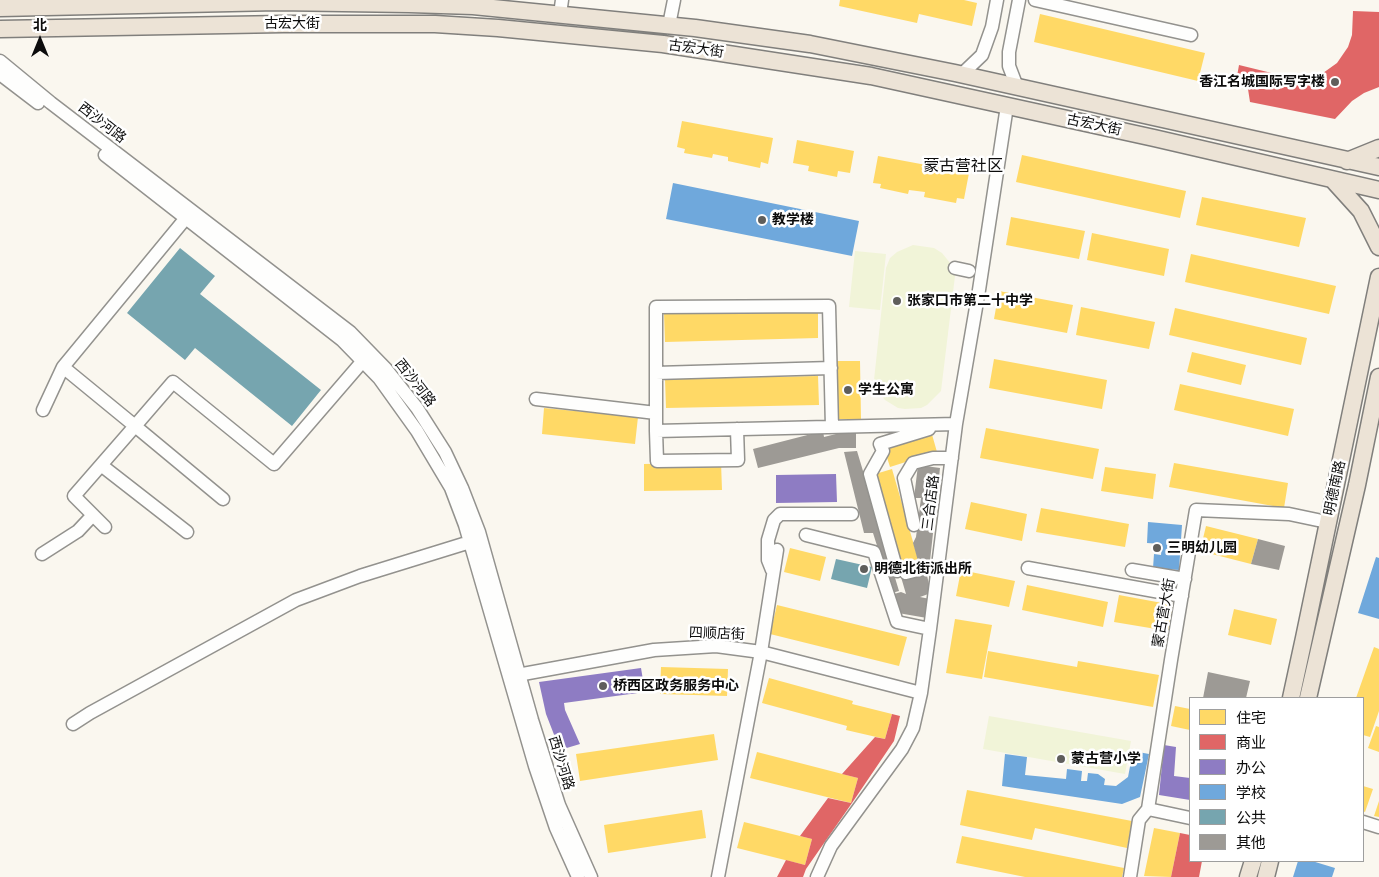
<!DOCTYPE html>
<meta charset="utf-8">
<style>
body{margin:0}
#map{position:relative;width:1379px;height:877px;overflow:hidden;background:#faf7ef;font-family:"Roboto Serif","Noto Sans SC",serif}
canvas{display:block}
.legend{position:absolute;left:1189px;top:697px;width:175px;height:165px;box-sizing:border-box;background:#fff;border:1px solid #9e9e9e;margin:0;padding:6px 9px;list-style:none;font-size:15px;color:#0c0c0c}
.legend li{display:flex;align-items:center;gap:10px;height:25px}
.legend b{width:25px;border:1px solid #9e9e9e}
.north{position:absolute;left:15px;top:15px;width:50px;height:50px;-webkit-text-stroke:4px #fff;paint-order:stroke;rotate:0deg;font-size:14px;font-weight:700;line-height:20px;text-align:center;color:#0c0c0c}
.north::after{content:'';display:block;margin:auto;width:18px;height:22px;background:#0c0c0c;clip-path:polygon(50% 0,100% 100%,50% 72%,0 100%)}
</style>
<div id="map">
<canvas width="1379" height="877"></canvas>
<ul class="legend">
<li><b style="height:14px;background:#ffd966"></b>住宅</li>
<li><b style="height:14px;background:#e06666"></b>商业</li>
<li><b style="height:14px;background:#8e7cc3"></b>办公</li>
<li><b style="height:14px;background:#6fa8dc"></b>学校</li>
<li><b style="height:14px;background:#76a5af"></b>公共</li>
<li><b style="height:14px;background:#9d9a95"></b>其他</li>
</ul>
<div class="north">北</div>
</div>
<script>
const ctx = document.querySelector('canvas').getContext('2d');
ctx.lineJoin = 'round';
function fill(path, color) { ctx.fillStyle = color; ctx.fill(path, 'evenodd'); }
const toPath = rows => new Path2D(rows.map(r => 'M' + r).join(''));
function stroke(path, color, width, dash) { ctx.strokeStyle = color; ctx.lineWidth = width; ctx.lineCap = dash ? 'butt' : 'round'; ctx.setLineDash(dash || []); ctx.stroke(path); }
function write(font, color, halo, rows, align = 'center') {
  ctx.font = font + ' "Roboto Serif","Noto Sans SC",serif'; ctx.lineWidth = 5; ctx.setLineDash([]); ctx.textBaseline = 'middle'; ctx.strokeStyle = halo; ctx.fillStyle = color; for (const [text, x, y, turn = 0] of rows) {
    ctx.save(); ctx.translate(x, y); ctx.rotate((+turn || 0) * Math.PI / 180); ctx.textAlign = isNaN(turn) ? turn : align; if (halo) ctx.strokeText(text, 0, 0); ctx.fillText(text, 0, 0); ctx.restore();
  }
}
const pitch = toPath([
 [913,245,934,248,942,253,951,264,955,276,941,391,927,405,921,408,905,409,898,408,885,400,880,394,874,380,886,268,890,258,897,252],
 [855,251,886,254,880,310,849,307],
 [989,716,1131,741,1125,774,983,749]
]);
const homes = toPath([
 [840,0,964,0,977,3,972,26,919,14,917,23,839,6],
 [1040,14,1205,53,1198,81,1034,42],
 [682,121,773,138,768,164,761,162,760,168,728,161,728,157,713,154,712,158,684,153,685,149,677,147],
 [797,140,854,151,850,173,838,171,837,177,808,171,809,166,793,163],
 [1022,155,1186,191,1180,218,1016,182],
 [878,156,969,173,964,199,957,198,956,203,924,197,925,192,909,190,908,194,880,188,881,184,873,183],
 [1202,197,1306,218,1299,247,1196,225],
 [1011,217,1085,231,1079,259,1006,245],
 [1092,233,1169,249,1164,276,1087,260],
 [1191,254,1336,286,1329,314,1185,282],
 [999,291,1073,305,1067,333,994,319],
 [1081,307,1155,322,1149,349,1076,335],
 [1175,308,1307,338,1301,365,1169,335],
 [818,309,818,338,665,342,664,313],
 [1192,352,1246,365,1241,385,1187,372],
 [994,359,1107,380,1102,409,989,388],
 [834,361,860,361,861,419,835,419],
 [818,376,819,405,666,408,665,379],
 [1180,384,1294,409,1288,436,1174,410],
 [544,408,638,417,635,444,542,434],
 [986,428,1099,449,1093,479,980,458],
 [931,431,937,452,890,467,883,445],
 [721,462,722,490,644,491,644,464],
 [1174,463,1288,483,1284,508,1169,487],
 [1105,467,1156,474,1153,499,1101,491],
 [892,469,918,559,898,564,872,475],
 [971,502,1027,514,1022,541,965,529],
 [1041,508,1129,524,1125,547,1036,532],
 [1206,526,1258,539,1251,564,1200,551],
 [790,548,826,557,820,581,784,572],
 [961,570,1015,581,1009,607,956,596],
 [1027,585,1108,602,1103,627,1022,610],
 [1119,595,1173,605,1168,631,1114,622],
 [777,605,907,637,899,666,770,634],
 [1234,609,1277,619,1271,645,1228,635],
 [955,619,992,625,982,679,946,673],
 [1374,647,1379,649,1379,711,1370,737,1363,735,1363,698,1356,698],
 [988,651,1077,667,1078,661,1159,675,1153,707,984,677],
 [661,667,728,669,727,696,660,694],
 [769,678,853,701,852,704,892,714,885,739,846,730,847,726,762,703],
 [1175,706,1190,709,1190,730,1171,726],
 [1376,726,1379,727,1379,752,1368,748],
 [714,734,718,760,580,781,576,754],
 [757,752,858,778,851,803,750,778],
 [1363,786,1373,789,1365,812,1363,811],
 [967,790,1132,821,1127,848,1035,828,1032,840,960,825],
 [1379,801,1379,817,1374,816],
 [702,810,706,838,608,853,604,825],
 [744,822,812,839,805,865,737,848],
 [1154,828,1180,833,1171,877,1144,876],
 [962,836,1124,868,1122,877,1025,877,956,863]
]);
const shops = toPath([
 [1353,11,1379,12,1379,87,1364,93,1352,101,1335,119,1250,102,1248,89,1242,84,1236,82,1239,65,1292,78,1309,78,1323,73,1337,63,1348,47,1352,35],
 [892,714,900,716,894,741,852,803,806,869,803,877,777,877,786,860,805,865,812,839,800,836,828,798,851,803,858,778,842,774,875,737,885,739],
 [1180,833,1190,835,1190,861,1202,861,1199,877,1171,877]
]);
const offices = toPath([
 [836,474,837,502,776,503,776,475],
 [641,668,645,692,564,703,565,710,580,744,560,750,546,714,539,682],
 [1164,745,1176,747,1174,776,1190,778,1190,800,1159,795]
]);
const schools = toPath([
 [673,183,859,221,852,256,666,219],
 [1148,522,1182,525,1179,570,1153,568,1154,554,1161,555,1162,544,1147,543],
 [1376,557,1379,558,1379,619,1358,613],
 [1133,751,1149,754,1140,797,1122,804,1002,786,1005,754,1027,757,1025,775,1066,779,1067,769,1082,771,1081,781,1087,781,1088,773,1098,774,1105,779,1104,785,1116,786,1128,777],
 [1298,861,1312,861,1335,868,1332,877,1293,877]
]);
const public = toPath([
 [180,248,215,276,200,294,321,390,292,426,195,348,185,360,127,313],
 [836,559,872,567,867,588,831,579]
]);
const building = toPath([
 [823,431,824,437,836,434,836,431,856,431,856,448,839,448,758,468,753,449],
 [857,451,899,591,892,593,873,533,864,533,844,452],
 [918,465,940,468,930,561,918,561,913,543,916,537,921,498,914,498],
 [1258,539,1285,546,1279,570,1251,564],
 [926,571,931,593,920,597,930,599,927,618,898,613,894,594,901,592,906,594,901,577],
 [1208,672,1250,681,1246,698,1203,698]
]);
const minor = toPath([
 [1035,0,1191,35],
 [560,14,562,0],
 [669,25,674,0],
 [0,61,51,103,350,332,386,369,417,408,445,452,462,488,479,532,532,720,559,805,591,877],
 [0,74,38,103],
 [961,75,982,55,992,27,997,0],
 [1017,87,1009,66,1009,52,1019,0],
 [105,155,342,340,379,378,417,431,451,488,465,525,535,766,556,828,578,877],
 [190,213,63,367,135,426,173,382,274,464,368,355],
 [955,268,969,271],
 [656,373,831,368],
 [536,399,656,413],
 [43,410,63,367],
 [832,427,829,306,656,307,656,431,956,424],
 [656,431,657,461,738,460,737,429],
 [101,465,187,532],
 [914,525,904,478,913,463,933,458,952,458],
 [105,527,74,496,135,426,223,499],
 [806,535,874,552,897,622,930,629],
 [42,554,78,531,93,515],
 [1028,568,1182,596],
 [772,570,768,560,768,540,774,520,780,514,852,514],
 [1132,570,1185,579],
 [897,571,870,474,883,451,880,444,929,429],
 [906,573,926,568,939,569],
 [512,676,654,650,716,646,761,652,921,693],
 [73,724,90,713,296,600,360,576,470,542],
 [1190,818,1148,809,1171,660,1196,510,1289,514,1327,522],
 [1363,822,1379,827],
 [718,877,761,652,777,550],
 [817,877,831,846,902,749,913,728,921,693,930,629,956,424,979,290,1007,106],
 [1130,877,1139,820,1148,809]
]);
const major = toPath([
 [0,8,277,2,409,4,473,6,695,28,810,44,955,73,1379,167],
 [0,29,283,24,435,24,498,28,663,44,871,76,1154,138,1379,190],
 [1347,161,1379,148],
 [1332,179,1361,211,1379,247],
 [1291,698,1304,638,1379,277],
 [1308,698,1357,485,1379,377],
 [1248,877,1253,861],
 [1266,877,1270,861]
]);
const markers = [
 [1335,82,5,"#5f5e5b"],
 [762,220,5,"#5f5e5b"],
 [897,301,5,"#5f5e5b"],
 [848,390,5,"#5f5e5b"],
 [1157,548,5,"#5f5e5b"],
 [864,569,5,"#5f5e5b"],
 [603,686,5,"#5f5e5b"],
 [1061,759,5,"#5f5e5b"]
];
const streetNames = [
 ["古宏大街",292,24],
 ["古宏大街",696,49,8],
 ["西沙河路",102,123,38],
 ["古宏大街",1094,125,12],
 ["西沙河路",415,383,52],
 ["明德南路",1335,488,-78],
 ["三合店路",931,503,-83],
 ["蒙古营大街",1164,613,-80],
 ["四顺店街",717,634,2],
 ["西沙河路",561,763,73]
];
const poiNames = [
 ["香江名城国际写字楼",1325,82,"right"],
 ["教学楼",772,220],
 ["张家口市第二十中学",907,301],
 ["学生公寓",858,390],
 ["三明幼儿园",1167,548],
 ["明德北街派出所",874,569],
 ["桥西区政务服务中心",613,686],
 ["蒙古营小学",1071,759]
];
const quarterNames = [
 ["蒙古营社区",963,166]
];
fill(pitch, '#f1f4d8');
fill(homes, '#ffd966');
fill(shops, '#e06666');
fill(offices, '#8e7cc3');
fill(schools, '#6fa8dc');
fill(public, '#76a5af');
fill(building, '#9d9a95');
stroke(minor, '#93928e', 15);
stroke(major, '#807f7c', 19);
stroke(minor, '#fefefd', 12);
stroke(major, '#ece3d6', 16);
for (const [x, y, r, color] of markers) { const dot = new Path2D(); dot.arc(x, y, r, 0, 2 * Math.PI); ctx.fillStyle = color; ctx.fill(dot); stroke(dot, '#fff', 2); }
write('14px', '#0c0c0c', '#fff', streetNames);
write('bold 14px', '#0c0c0c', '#fff', poiNames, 'left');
write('16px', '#0c0c0c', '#fff', quarterNames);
</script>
